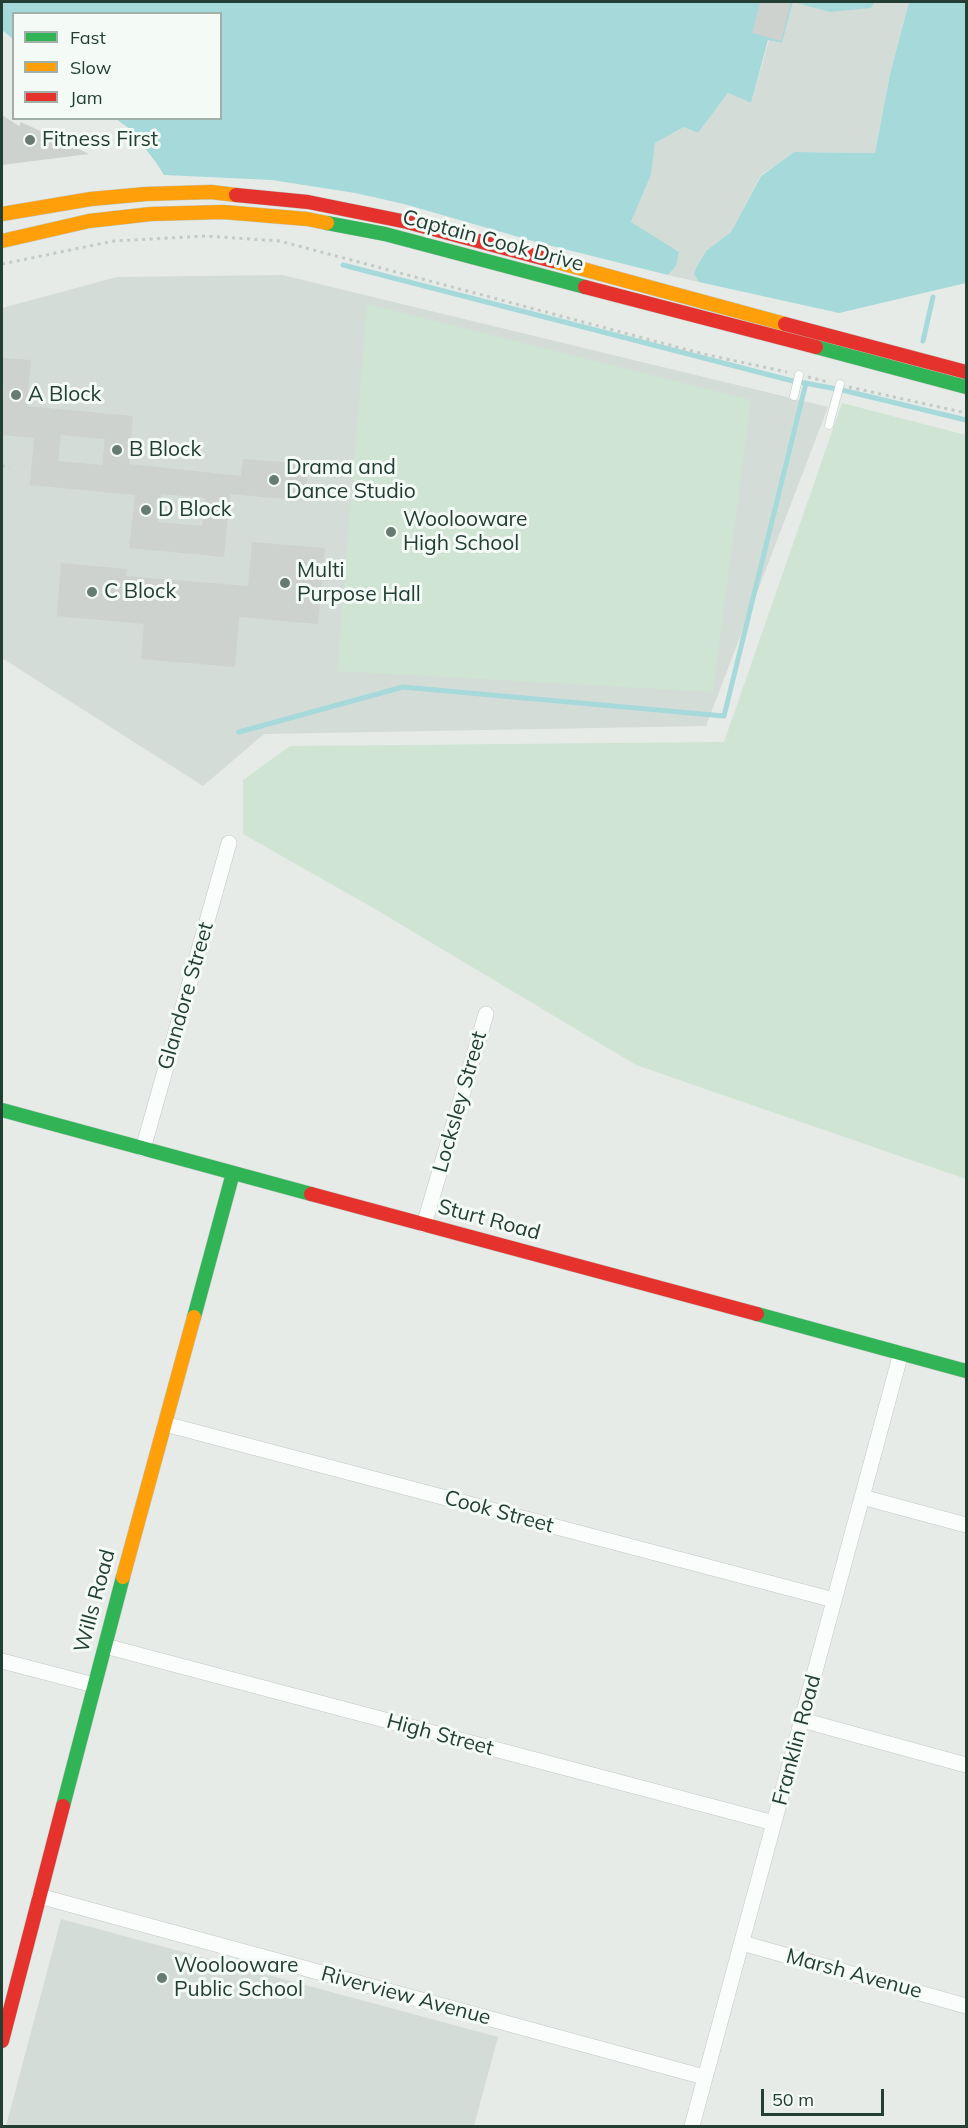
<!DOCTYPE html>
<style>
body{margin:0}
#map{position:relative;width:968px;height:2128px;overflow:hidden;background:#e6ebe8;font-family:Mulish,sans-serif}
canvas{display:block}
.frame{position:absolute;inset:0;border:3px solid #233f34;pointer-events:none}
.legend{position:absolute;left:12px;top:12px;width:210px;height:108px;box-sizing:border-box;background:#f4faf6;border:2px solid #a0afa8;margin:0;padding:8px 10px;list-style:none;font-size:18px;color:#233f34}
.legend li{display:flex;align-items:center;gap:12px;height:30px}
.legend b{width:30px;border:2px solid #a0afa8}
.scale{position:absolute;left:761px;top:2089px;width:123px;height:27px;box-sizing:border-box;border:3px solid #233f34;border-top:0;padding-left:8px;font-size:18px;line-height:21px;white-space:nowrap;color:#233f34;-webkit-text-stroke:4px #f4faf6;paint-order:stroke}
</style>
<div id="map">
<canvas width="968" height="2128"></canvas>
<div class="frame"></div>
<ul class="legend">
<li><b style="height:8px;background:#30b455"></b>Fast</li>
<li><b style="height:8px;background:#ff9f0a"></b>Slow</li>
<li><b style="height:8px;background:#e5322d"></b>Jam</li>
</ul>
<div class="scale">50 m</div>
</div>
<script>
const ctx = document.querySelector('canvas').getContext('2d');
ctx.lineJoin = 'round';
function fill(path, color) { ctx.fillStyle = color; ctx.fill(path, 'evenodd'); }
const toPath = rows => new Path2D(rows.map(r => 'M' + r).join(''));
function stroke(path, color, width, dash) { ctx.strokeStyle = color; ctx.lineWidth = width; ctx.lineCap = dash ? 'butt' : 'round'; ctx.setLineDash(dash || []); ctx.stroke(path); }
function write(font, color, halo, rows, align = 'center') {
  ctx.font = font + ' Mulish,sans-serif'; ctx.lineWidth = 6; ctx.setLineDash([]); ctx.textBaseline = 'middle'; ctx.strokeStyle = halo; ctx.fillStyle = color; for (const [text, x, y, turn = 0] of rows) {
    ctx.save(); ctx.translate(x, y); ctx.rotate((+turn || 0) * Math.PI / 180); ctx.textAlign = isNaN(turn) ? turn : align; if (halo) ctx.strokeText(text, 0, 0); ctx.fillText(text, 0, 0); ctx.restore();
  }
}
const built = toPath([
 [793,2,871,8,875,2,909,2,890,74,875,153,794,152,761,175,731,232,706,251,697,266,694,274,699,282,668,275,676,266,631,222,651,175,655,143,684,127,698,133,728,93,751,103,769,40,782,43],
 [282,275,828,407,706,726,264,734,203,786,2,658,2,308,117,277],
 [61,1919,498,2037,474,2126,6,2126]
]);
const green = toPath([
 [367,304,751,400,713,692,337,671],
 [842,403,966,435,966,1179,636,1065,375,909,243,834,243,780,290,746,724,742]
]);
const water = toPath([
 [2,2,875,2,871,8,830,12,793,2,782,43,768,40,751,103,728,93,698,133,684,127,655,143,651,175,631,222,679,252,676,266,668,275,536,242,404,204,355,193,272,180,164,175,155,161,130,129,116,119,220,118,220,14,14,14,13,39,2,30],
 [909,2,966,2,966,283,839,313,699,282,694,274,697,266,706,251,731,232,761,176,794,152,875,153,890,74]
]);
const stream = toPath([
 [343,265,789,380,842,390,966,420],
 [923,341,933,297],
 [239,732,403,687,724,716,806,383]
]);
const building = toPath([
 [760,2,791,2,781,41,752,33],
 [2,115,19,126,21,122,89,154,2,165],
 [2,358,31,360,27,406,133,416,129,464,241,476,243,459,308,464,305,501,230,494,224,557,129,548,135,495,30,485,34,438,2,435,4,383,2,383],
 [61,435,105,439,102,465,58,461],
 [161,494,205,498,202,526,158,522],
 [252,542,325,548,318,624,239,617,235,667,141,659,144,624,57,616,61,563,127,569,126,576,248,586]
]);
const path = toPath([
 [2,264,114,241,206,236,280,241,703,354,787,372],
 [808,377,828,382],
 [849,387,966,413],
 [2,466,10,467]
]);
const lane = toPath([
 [794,396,799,375],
 [829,425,840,384]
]);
const street = toPath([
 [143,1149,229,843],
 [424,1225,486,1014],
 [165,1424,834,1600],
 [862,1497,966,1525],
 [105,1646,774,1823],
 [2,1661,94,1685],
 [802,1720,966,1765],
 [39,1896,704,2077],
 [742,1943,966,2006],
 [692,2126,901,1353]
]);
const fast = toPath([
 [327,223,385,234,585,287],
 [816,347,966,387],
 [2,1110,311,1194],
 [757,1314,966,1371],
 [194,1317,233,1173],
 [63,1806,123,1577]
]);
const slow = toPath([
 [2,214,91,199,146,194,211,192,236,195],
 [2,241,89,221,151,214,223,212,307,219,327,223],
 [553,261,785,324],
 [123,1577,194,1317]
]);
const jam = toPath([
 [236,195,308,202,407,222,553,261],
 [585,287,816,347],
 [785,324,966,372],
 [311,1194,757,1314],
 [2,2041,63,1806]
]);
const markers = [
 [30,140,6,"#677b73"],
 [16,395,6,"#677b73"],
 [117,450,6,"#677b73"],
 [274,480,6,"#677b73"],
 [146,510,6,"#677b73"],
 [391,532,6,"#677b73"],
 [285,583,6,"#677b73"],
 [92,592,6,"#677b73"],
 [162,1978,6,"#677b73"]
];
const poiNames = [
 ["Fitness First",42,140],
 ["A Block",28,395],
 ["B Block",129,450],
 ["Drama and",286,468],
 ["Dance Studio",286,492],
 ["D Block",158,510],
 ["Woolooware",403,520],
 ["High School",403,544],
 ["Multi",297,571],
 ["Purpose Hall",297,595],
 ["C Block",104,592],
 ["Woolooware",174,1966],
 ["Public School",174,1990]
];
const streetNames = [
 ["Captain Cook Drive",493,241,15],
 ["Glandore Street",186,996,-74],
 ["Locksley Street",460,1102,-74],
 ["Sturt Road",489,1220,15],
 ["Cook Street",499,1512,15],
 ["Wills Road",95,1601,-75],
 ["High Street",440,1735,15],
 ["Franklin Road",797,1740,-75],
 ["Marsh Avenue",854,1974,15],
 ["Riverview Avenue",406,1996,15]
];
fill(built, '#d4dcd7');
fill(green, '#cfe4d3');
fill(water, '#a6d9d9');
stroke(stream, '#a6d9d9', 5);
fill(building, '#cdd2cf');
stroke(lane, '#c3c8c5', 9);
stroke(street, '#c3c8c5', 16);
stroke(fast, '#c1c9c5', 15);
stroke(slow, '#c1c9c5', 15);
stroke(jam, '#c1c9c5', 15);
stroke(path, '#c2cbc6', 3, [3, 4.5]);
stroke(lane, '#fbfcfc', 8);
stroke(street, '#fbfcfc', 15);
stroke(fast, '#30b455', 14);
stroke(slow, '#ff9f0a', 14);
stroke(jam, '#e5322d', 14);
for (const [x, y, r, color] of markers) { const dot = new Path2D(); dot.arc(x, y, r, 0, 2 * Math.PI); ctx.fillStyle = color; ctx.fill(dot); stroke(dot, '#f4faf6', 2); }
write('21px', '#233f34', '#f4faf6', poiNames, 'left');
write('21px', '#233f34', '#f4faf6', streetNames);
</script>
